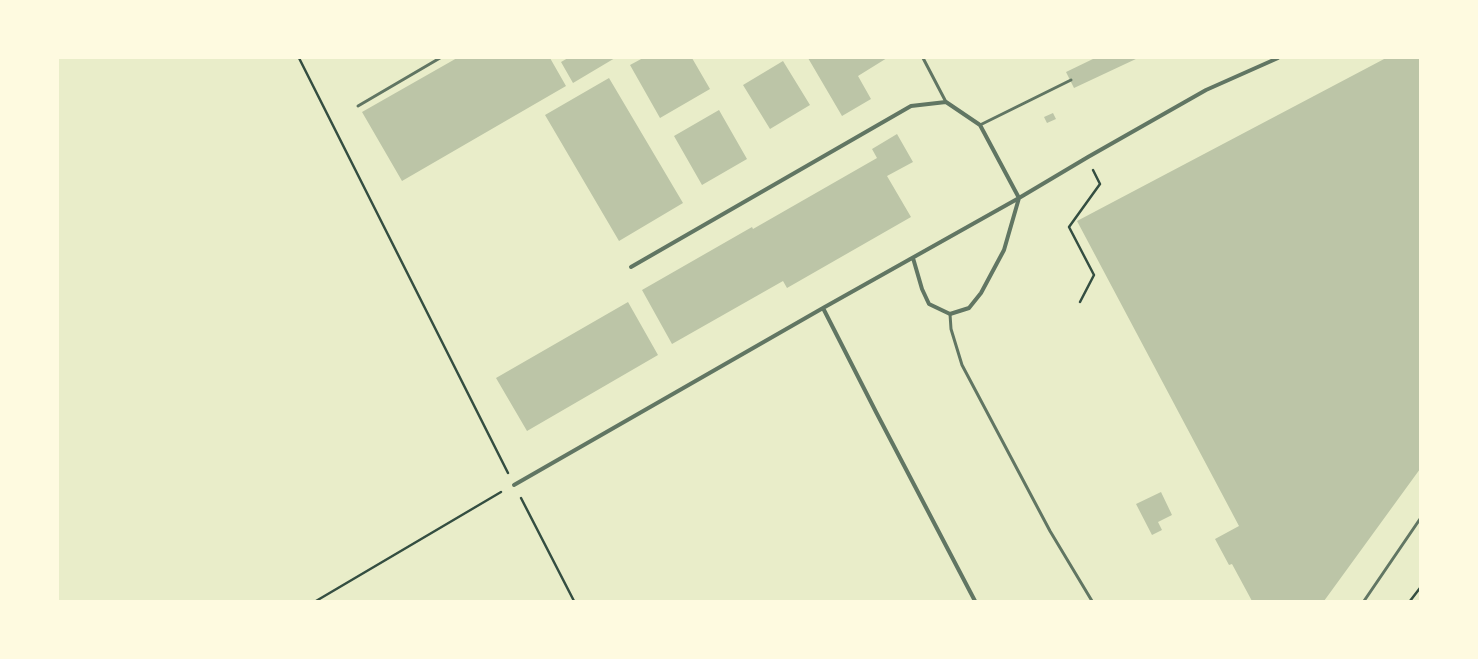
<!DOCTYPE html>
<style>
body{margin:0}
#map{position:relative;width:1478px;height:659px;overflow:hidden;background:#e9edc9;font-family:Spectral,serif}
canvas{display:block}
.frame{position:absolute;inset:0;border:59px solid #fefae0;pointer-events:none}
</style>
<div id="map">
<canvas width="1478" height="659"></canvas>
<div class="frame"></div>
</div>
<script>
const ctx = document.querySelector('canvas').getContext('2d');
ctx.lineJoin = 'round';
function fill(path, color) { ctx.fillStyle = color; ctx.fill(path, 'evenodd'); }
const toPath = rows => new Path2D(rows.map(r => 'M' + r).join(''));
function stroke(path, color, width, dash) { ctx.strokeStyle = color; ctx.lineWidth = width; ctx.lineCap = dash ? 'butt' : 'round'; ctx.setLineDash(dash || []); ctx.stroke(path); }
const building = toPath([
 [457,58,550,58,566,86,402,181,362,112],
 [568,58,615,58,573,83,561,62],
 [643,58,692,58,710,89,660,118,630,65],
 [808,58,887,58,858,76,871,99,842,116],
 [1095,58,1138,58,1074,88,1066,72],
 [1386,58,1420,58,1420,469,1324,601,1252,601,1232,564,1229,565,1215,539,1239,526,1077,221],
 [783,61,810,105,770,129,743,85],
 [609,78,683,203,619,241,545,115],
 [719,110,747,159,702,185,674,136],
 [1053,113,1056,119,1047,123,1044,117],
 [897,134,913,162,887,176,911,217,787,288,783,281,672,344,642,290,752,227,753,229,877,158,872,149],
 [628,302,658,355,527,431,496,378],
 [1161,492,1172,515,1158,522,1162,530,1152,535,1136,504]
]);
const path = toPath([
 [299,58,508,473],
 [1080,302,1094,275,1069,227,1100,184,1093,170],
 [521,498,574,601],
 [316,601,501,492],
 [1410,601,1420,588]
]);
const service = toPath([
 [923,58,946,102],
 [358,106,440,58],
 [980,125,1071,80],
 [950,314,951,329,962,365,1050,531,1092,601],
 [1364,601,1420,519]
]);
const minor = toPath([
 [913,258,922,289,929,304,950,314,969,308,981,293,1004,250,1019,198],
 [631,267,911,106,946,102,980,125,1019,198],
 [823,308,876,412,975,601],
 [514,485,823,308,1019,198,1088,157,1206,90,1278,58]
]);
fill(building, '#bcc5a7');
stroke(path, '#344e41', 2.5);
stroke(service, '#617663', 3);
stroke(minor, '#617663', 4);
</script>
